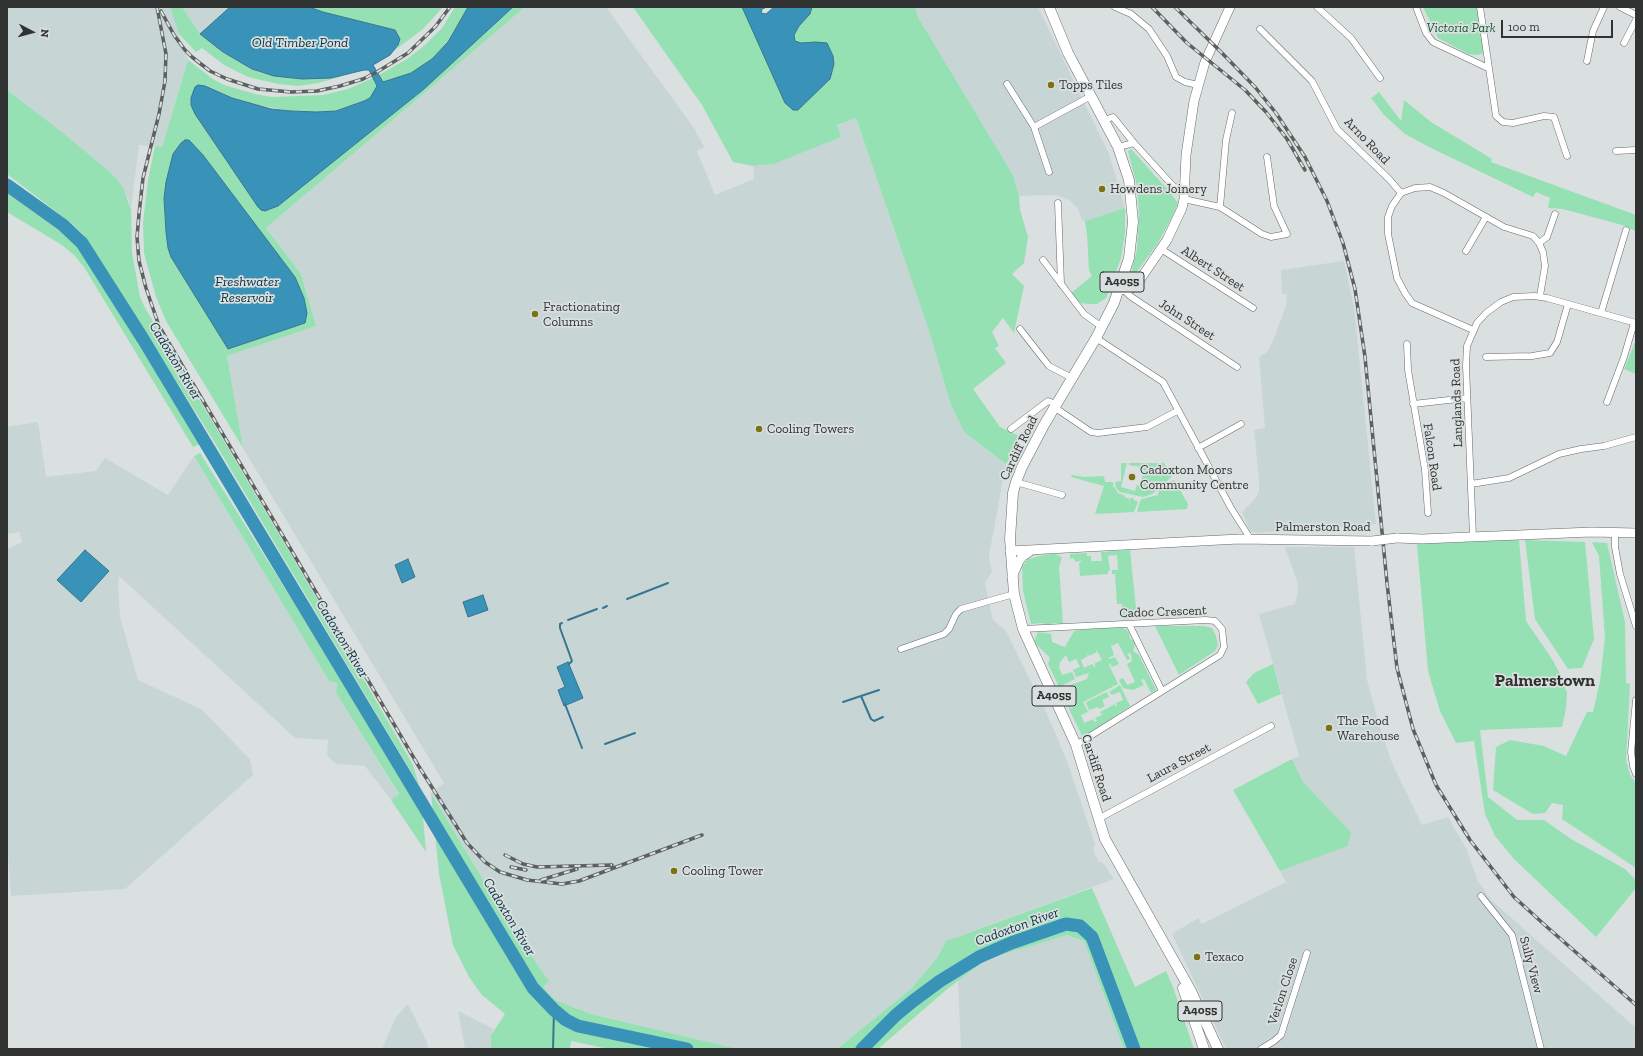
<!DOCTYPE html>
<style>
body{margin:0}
#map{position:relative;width:1643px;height:1056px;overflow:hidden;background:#dae0df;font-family:"Zilla Slab",serif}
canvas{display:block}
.frame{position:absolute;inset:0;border:8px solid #313333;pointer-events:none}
.north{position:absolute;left:12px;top:12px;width:40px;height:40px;-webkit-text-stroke:3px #dae0df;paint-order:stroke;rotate:96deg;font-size:11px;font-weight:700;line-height:16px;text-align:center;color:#313333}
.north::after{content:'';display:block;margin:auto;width:14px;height:18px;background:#313333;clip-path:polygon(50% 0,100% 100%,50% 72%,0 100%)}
.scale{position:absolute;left:1501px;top:20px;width:112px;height:18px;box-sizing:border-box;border:2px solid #313333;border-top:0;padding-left:5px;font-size:12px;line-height:14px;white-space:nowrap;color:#313333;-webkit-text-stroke:3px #dae0df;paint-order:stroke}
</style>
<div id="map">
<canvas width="1643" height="1056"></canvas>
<div class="frame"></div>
<div class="north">N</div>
<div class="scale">100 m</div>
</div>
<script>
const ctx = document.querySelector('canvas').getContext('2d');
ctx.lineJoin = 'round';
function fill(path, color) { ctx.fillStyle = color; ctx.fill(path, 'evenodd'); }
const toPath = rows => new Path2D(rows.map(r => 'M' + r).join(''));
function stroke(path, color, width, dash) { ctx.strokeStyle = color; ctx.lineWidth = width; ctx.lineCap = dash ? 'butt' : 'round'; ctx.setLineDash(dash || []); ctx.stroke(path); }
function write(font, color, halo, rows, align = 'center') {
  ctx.font = font + ' "Zilla Slab",serif'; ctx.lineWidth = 3.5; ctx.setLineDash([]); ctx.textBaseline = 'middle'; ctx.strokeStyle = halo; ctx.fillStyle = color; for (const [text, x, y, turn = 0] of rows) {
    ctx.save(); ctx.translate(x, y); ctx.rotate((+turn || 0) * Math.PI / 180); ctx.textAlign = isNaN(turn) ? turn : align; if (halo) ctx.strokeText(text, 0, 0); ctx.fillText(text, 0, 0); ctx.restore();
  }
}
const built = toPath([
 [7,7,170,7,188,60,162,147,139,145,131,209,129,200,116,178,62,132,7,90],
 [182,7,230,7,200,34],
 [525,7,606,7,694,128,704,147,697,151,715,195,754,179,753,166,774,164,840,137,837,125,856,118,929,331,951,405,964,432,1006,464,989,556,992,572,985,583,993,620,1006,631,1048,716,1067,761,1095,844,1093,850,1098,861,1104,864,1114,879,946,941,937,958,912,988,837,1049,738,1049,591,1014,555,1000,542,987,549,981,512,928,431,793,444,783,243,448,227,356,316,326,301,274,266,228],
 [915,7,1038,7,1109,154,1125,208,1085,221,1082,220,1078,209,1069,200,1057,195,1019,196,1013,175,918,17],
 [1344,261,1354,307,1376,524,1257,533,1250,531,1242,512,1255,499,1259,491,1259,480,1254,430,1265,428,1259,357,1267,352,1273,341,1286,306,1287,294,1282,294,1281,270],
 [38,422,46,477,96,471,105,458,168,495,194,456,329,681,337,683,336,693,399,795,391,800,365,766,336,764,329,758,327,753,328,740,295,738,119,576,118,586,120,617,138,680,201,709,245,754,250,759,253,775,125,889,11,896,7,839,7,549,22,542,19,532,7,534,7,427],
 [1285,547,1354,547,1367,680,1379,724,1392,763,1422,825,1448,817,1466,848,1478,881,1490,899,1636,1028,1636,1049,1226,1049,1172,934,1198,918,1202,924,1286,882,1280,871,1348,846,1351,832,1303,782,1292,759,1299,756,1259,614,1295,604,1298,591,1297,581],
 [1067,935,1084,941,1124,1049,961,1049,958,981,987,959],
 [408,1004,427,1042,428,1049,382,1049,396,1017],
 [458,1011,494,1029,491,1035,491,1049,465,1049]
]);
const green = toPath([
 [170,7,182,7,200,34,223,52,252,69,262,73,287,78,323,78,351,74,318,83,299,86,278,84,248,77,224,65,202,48,196,52,179,34],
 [309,7,443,7,423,29,395,50,398,45,395,30,323,12],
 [455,7,468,7,448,42,432,59,411,73,383,82,379,75,407,59,425,45,442,28],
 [513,7,525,7,266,228,301,274,316,326,227,356,243,448,166,321,156,297,144,253,143,223,148,180,155,146,162,147,188,60,213,79,224,85,255,94,272,97,323,95,348,89,373,78,377,86,370,98,349,107,336,111,317,112,291,111,252,104,232,98,205,86,195,114,261,210,270,210,278,206,424,89],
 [189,140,203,155,295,277,304,298,307,313,305,323,228,349,171,257,168,248,166,232,164,198,166,182,170,165],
 [633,7,742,7,798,110,830,79,834,64,816,42,801,43,795,41,793,35,799,26,810,14,812,7,915,7,918,17,1013,175,1019,196,1020,210,1028,237,1024,263,1012,274,1024,286,1014,333,1003,318,992,332,999,346,995,348,1006,363,973,389,1000,427,1021,437,1006,464,964,432,951,405,929,331,856,118,837,125,841,137,774,164,753,166,733,162,702,105],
 [1423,7,1479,7,1485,49,1483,53,1478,55,1468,54,1438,38],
 [7,90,62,132,105,168,116,178,123,188,131,209,132,252,140,297,144,306,326,614,413,765,419,785,212,438,90,245,83,234,71,223,7,174],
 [1379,92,1401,121,1404,100,1431,122,1492,159,1491,162,1636,215,1636,231,1622,225,1563,209,1548,208,1550,198,1536,192,1533,197,1429,147,1405,134,1384,115,1371,98],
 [1131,149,1168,190,1178,203,1172,217,1158,243,1135,274,1132,273,1132,270,1137,249,1139,213,1137,186,1128,151],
 [7,193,62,232,74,242,86,257,199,444,193,447,84,267,74,255,62,245,7,212],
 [1125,208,1125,233,1121,258,1106,298,1097,304,1089,304,1080,303,1071,293,1092,276,1089,270,1087,234,1085,221],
 [1636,340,1636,374,1624,369],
 [200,453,294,603,423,817,426,852,391,800,399,794,336,693,337,683,329,681,194,456],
 [1121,463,1127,463,1121,487,1135,491,1137,485,1140,485,1144,471,1140,470,1141,467,1129,465,1129,463,1164,463,1172,476,1163,485,1158,485,1157,490,1152,494,1143,497,1120,492,1116,488,1115,482,1121,481],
 [1072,475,1083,477,1104,476,1105,482,1113,482,1113,486,1118,493,1125,496,1125,498,1129,498,1129,505,1130,498,1133,498,1134,500,1138,502,1134,512,1095,514,1104,486,1071,477],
 [1173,480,1175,481,1175,483,1176,483,1188,504,1187,509,1137,512,1140,501,1142,499,1158,495,1159,490],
 [1519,540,1526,621,1552,659,1559,672,1567,693,1566,708,1562,727,1480,730,1488,797,1517,820,1544,820,1571,839,1625,869,1636,880,1636,888,1596,937,1514,859,1495,836,1485,814,1474,741,1456,743,1440,711,1428,671,1417,544],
 [1525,540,1585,542,1594,639,1582,668,1568,669,1535,619],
 [1592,542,1607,543,1625,622,1626,683,1630,684,1626,760,1630,775,1636,783,1636,868,1562,819,1563,805,1552,803,1545,813,1533,814,1493,790,1496,747,1510,740,1544,746,1566,756,1587,712,1593,712,1600,681,1605,638,1599,556],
 [1130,550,1137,618,1124,619,1122,604,1117,604,1115,574,1112,574,1112,570,1118,570,1117,555,1108,556,1110,571,1108,571,1108,574,1080,576,1079,563,1082,560,1076,562,1073,558,1070,559,1070,554,1087,553,1087,556,1091,556,1091,561,1102,561,1101,552],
 [1052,553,1062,557,1059,567,1063,624,1054,623,1049,625,1042,623,1031,624,1023,591,1022,567,1028,559],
 [1116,626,1126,629,1129,633,1130,639,1136,641,1133,651,1139,655,1156,690,1151,693,1144,679,1141,680,1144,685,1133,690,1123,688,1119,680,1123,678,1127,685,1135,682,1127,664,1132,661,1131,654,1127,653,1130,659,1127,660,1118,643,1111,646,1114,655,1108,658,1109,659,1115,657,1119,664,1112,667,1110,663,1109,665,1118,684,1083,702,1088,712,1081,715,1084,723,1094,719,1093,722,1097,721,1095,718,1102,715,1100,712,1115,704,1116,706,1114,707,1117,706,1116,703,1123,700,1120,692,1112,695,1109,692,1120,685,1130,706,1083,738,1069,709,1074,707,1073,705,1069,708,1060,689,1087,679,1089,673,1076,677,1073,670,1080,667,1076,659,1069,662,1066,655,1060,662,1059,667,1062,675,1072,672,1075,679,1059,687,1048,664,1050,658,1034,642,1038,632,1051,634,1052,642,1065,647,1074,631],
 [1095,647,1102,660,1095,663,1095,668,1092,664,1084,668,1081,660,1088,656,1087,654,1091,653,1088,654,1089,656,1097,652],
 [1155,626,1204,626,1212,628,1216,636,1218,645,1215,651,1179,675],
 [1273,664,1281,694,1258,704,1246,682,1254,673],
 [1107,692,1109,697,1102,700,1105,706,1099,709,1098,707,1089,710,1086,703,1088,701],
 [1292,759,1303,782,1351,832,1348,846,1280,871,1233,790],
 [431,793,512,928,549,981,543,987,555,1000,591,1014,738,1049,609,1049,571,1041,570,1049,491,1049,491,1035,505,1014,482,995,469,977,453,945,439,874],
 [1092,888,1135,987,1166,971,1173,987,1194,1049,1124,1049,1084,941,1067,935,987,959,946,990,878,1049,837,1049,912,988,937,958,946,941]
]);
const water = toPath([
 [230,7,309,7,323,12,395,30,400,39,398,45,390,55,373,65,383,82,411,73,432,59,448,42,468,7,513,7,424,89,278,206,265,211,261,210,258,207,195,114,191,105,191,98,195,87,198,85,205,86,232,98,271,109,291,111,317,112,336,111,364,101,370,98,377,86,369,70,364,70,331,78,302,79,274,76,252,69,223,52,200,34,230,7],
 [742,7,767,7,762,9,761,13,766,14,774,7,812,7,810,14,799,26,794,35,795,41,801,43,816,42,827,43,833,56,834,64,830,79,798,110,793,110,785,103,742,7],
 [185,140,189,140,203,155,295,277,304,298,307,313,305,323,228,349,171,257,168,248,166,232,164,198,166,182,173,154,181,143,185,140],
 [85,550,109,571,81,602,57,580,85,550],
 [408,559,415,577,402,583,395,565,408,559],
 [483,595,488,610,468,617,463,602,483,595],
 [568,662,583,698,564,706,558,690,565,687,557,667,568,662]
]);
const stream = toPath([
 [627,599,668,583],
 [603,608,607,606],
 [568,620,597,609],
 [562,623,560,624,560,628,572,661,569,664],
 [861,696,871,719,874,721,883,717],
 [843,702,879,690],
 [565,704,582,748],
 [605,744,635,733],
 [553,1049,554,1010]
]);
const river = toPath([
 [7,185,63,225,82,243,143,339,533,988,554,1010,566,1020,578,1026,687,1049],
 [862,1049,896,1015,913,1001,940,981,979,957,1011,943,1066,924,1080,926,1092,937,1134,1049]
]);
const street = toPath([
 [1115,7,1131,14,1149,29,1167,56,1176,77,1185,82,1198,85],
 [1317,7,1351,38,1380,78],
 [1416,7,1426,33,1433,42,1488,68],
 [1480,7,1496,116,1503,122,1513,123,1544,116,1554,117,1567,156],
 [1620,7,1636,15],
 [1260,29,1312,81,1337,129,1389,179,1401,193],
 [1624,43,1636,20],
 [1587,61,1593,31,1604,7],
 [1007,84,1034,127,1049,172],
 [1104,120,1113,117,1134,143],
 [1034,127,1091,96],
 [1118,147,1134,143,1174,187,1184,188],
 [1616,151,1636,150],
 [1184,199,1220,207,1262,234,1271,237,1287,234,1274,206,1267,157],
 [1058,203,1061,284],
 [1220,207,1226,140,1232,113],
 [1161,249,1253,308],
 [1466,251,1486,217],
 [1043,260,1084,314,1102,327],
 [1125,291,1130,296,1237,367],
 [1540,296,1545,266,1543,252,1539,243,1547,237,1555,214],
 [1601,313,1626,230],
 [1020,329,1049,366,1072,378],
 [1473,330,1412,303,1405,293,1397,278,1388,234,1388,217,1392,206,1401,193,1415,188,1430,187,1444,193,1504,227,1533,236,1539,243],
 [1096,338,1163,382,1231,508,1248,535,1249,539],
 [1407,344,1408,370,1425,470,1428,513],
 [1486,357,1532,356,1550,353,1557,342,1568,304],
 [1607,402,1624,357,1634,323],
 [1413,404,1467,398],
 [1054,407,1091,432,1098,433,1147,427,1177,411],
 [1011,429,1048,401,1056,404],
 [1198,448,1241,424],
 [1016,482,1062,495],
 [1471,484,1509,478,1559,454,1581,449,1604,446,1636,437],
 [1615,532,1615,547,1620,574,1636,626],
 [1473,537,1466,366,1467,346,1477,323,1486,313,1501,302,1513,297,1534,296,1547,298,1636,323],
 [1129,624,1162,691],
 [1023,629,1206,620,1215,621,1222,629,1224,647,1220,655,1076,745],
 [901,649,944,634,949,629,956,614,961,609,1014,594],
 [1636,700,1631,752,1633,766,1636,774],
 [1098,819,1271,726],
 [1481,896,1512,935,1541,1049],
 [1261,1049,1274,1041,1281,1035,1307,953]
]);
const secondary = toPath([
 [1119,290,1130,289,1139,281,1167,240,1182,208,1184,199,1186,155,1194,101,1205,62,1230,7],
 [1397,538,1422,539,1592,532,1636,533],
 [1010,551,1239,539,1372,541],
 [1012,577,1019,561,1023,556,1032,550]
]);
const primary = toPath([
 [1049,7,1068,53,1118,147,1129,180,1133,222,1129,258,1114,303,1096,338,1044,425,1022,467,1016,482,1013,493,1010,539,1014,594,1023,629,1076,745,1105,839,1191,991,1218,1049],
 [1183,988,1204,1049]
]);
const rail = toPath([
 [157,7,166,54,165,81,159,114,143,178,139,214,137,237,139,261,146,288,159,326,418,765,467,843,485,862,500,872,527,880,562,884,579,881,702,835],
 [1152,7,1187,43,1245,90,1266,112,1287,139,1305,170],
 [1175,7,1220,51,1255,87,1276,113,1305,157,1327,201,1343,243,1355,289,1365,357,1387,583,1397,668,1413,729,1436,785,1470,840,1514,897,1547,927,1636,1005],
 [161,11,174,35,185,50,192,57,210,71,227,79,258,89,291,92,317,91,340,86,363,79,377,72,408,53,435,27,450,7],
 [505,855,523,864,537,867,612,865],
 [511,867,526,870],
 [541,880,577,869]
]);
const secondaryBridge = toPath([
 [1372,541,1397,538]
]);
const markers = [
 [1051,85,4,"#7d7213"],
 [1102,189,4,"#7d7213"],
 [535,314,4,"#7d7213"],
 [759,429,4,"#7d7213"],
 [1132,477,4,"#7d7213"],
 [1329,728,4,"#7d7213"],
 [674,871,4,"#7d7213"],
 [1197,957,4,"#7d7213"]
];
const shields = [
 [1122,282,44],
 [1054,696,44],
 [1200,1011,44]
];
const shieldNames = [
 ["A4055",1122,282],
 ["A4055",1054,696],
 ["A4055",1200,1011]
];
const parkNames = [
 ["Victoria Park",1461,28]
];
const poiNames = [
 ["Topps Tiles",1059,85],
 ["Howdens Joinery",1110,189],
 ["Fractionating",543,307],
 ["Columns",543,322],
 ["Cooling Towers",767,429],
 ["Cadoxton Moors",1140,470],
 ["Community Centre",1140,485],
 ["The Food",1337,721],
 ["Warehouse",1337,736],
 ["Cooling Tower",682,871],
 ["Texaco",1205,957]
];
const streetNames = [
 ["Arno Road",1367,141,46],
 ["Albert Street",1213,269,33],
 ["John Street",1187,320,33],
 ["Langlands Road",1457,403,-92],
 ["Cardiff Road",1019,448,-64],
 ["Falcon Road",1432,457,82],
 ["Palmerston Road",1323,527],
 ["Cadoc Crescent",1163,612,-2],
 ["Laura Street",1179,763,-28],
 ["Cardiff Road",1096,768,72],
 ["Sully View",1531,965,75],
 ["Verlon Close",1283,991,-72]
];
const waterNames = [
 ["Old Timber Pond",300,43],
 ["Freshwater",247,282],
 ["Reservoir",247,298],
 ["Cadoxton River",175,361,59],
 ["Cadoxton River",342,639,59],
 ["Cadoxton River",509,917,59],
 ["Cadoxton River",1017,927,-20]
];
const districtNames = [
 ["Palmerstown",1545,681]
];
fill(built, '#c7d6d5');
fill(green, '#95e1b3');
fill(water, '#3992b8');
stroke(water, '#377690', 1);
stroke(stream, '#377690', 2);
stroke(river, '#3992b8', 13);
stroke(street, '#656a6a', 7);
stroke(secondary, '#656a6a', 10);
stroke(primary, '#656a6a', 11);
stroke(street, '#fff', 6);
stroke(secondary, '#fff', 9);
stroke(primary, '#fff', 10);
stroke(rail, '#5c605f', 3.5);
stroke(rail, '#dae0df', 2, [6]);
stroke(secondaryBridge, '#656a6a', 10, []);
stroke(secondaryBridge, '#fff', 9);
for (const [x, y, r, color] of markers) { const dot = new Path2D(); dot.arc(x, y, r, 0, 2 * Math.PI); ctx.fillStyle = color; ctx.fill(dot); stroke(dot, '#dae0df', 1.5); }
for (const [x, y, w] of shields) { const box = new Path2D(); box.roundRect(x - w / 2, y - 10, w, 20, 3); ctx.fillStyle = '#dae0df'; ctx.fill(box); stroke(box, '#313333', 1); }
write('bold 12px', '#313333', null, shieldNames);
write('italic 13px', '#1a5335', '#dae0df', parkNames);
write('13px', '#313333', '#dae0df', poiNames, 'left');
write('13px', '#313333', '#dae0df', streetNames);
write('italic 14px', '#073040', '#dae0df', waterNames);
write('bold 17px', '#313333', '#dae0df', districtNames);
</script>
